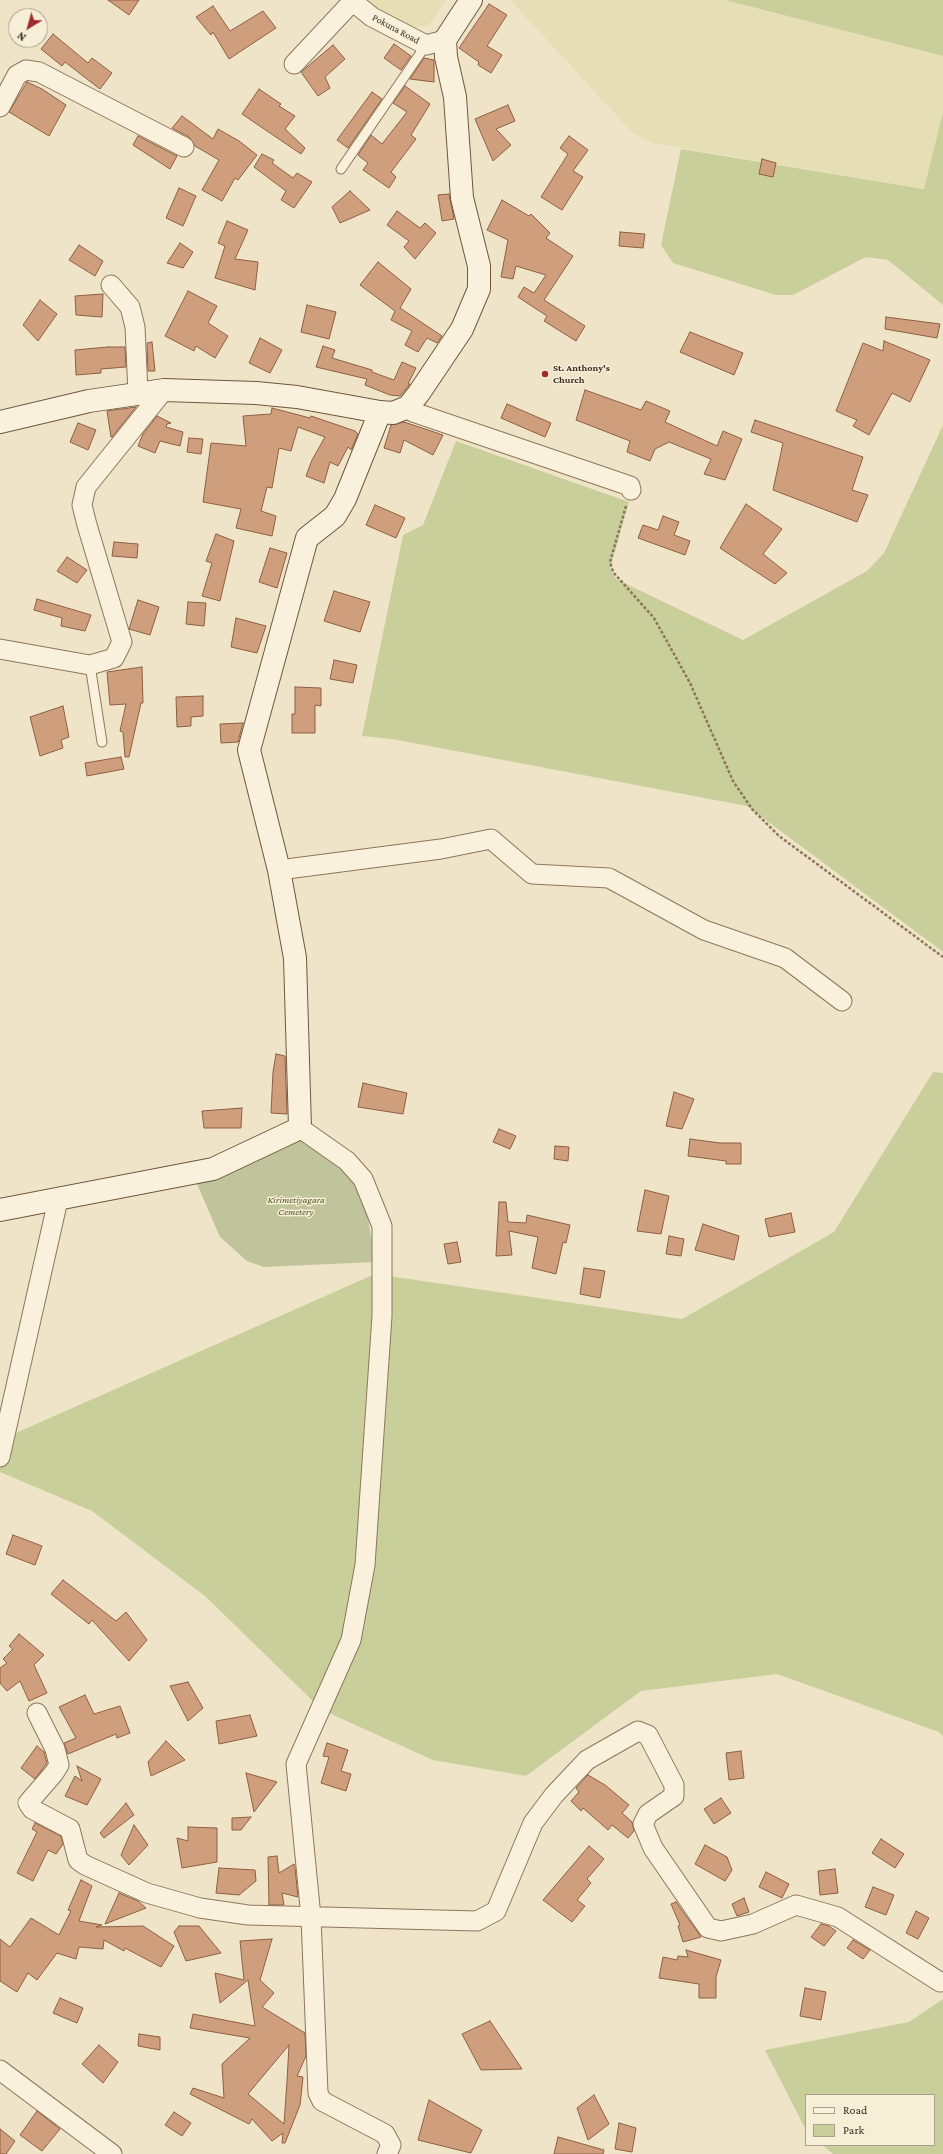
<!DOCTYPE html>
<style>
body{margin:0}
#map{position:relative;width:943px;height:2154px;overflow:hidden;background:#f0e4c8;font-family:"Crimson Pro",serif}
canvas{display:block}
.legend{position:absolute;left:805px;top:2094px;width:130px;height:52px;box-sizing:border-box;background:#f7eed8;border:1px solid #ada18e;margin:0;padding:5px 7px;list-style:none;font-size:12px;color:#3d2e20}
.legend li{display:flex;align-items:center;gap:8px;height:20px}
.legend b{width:20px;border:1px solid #ada18e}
.north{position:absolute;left:8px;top:8px;width:40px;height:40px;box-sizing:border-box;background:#f7eed8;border:1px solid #ada18e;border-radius:50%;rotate:217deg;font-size:11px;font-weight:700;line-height:16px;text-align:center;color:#3d2e20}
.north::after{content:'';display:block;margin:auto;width:14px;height:18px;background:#9e2a2b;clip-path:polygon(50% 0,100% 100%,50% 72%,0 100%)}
</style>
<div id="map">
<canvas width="943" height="2154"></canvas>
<ul class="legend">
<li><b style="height:5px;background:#faf1dc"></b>Road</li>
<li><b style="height:11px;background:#c9cf9b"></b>Park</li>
</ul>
<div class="north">N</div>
</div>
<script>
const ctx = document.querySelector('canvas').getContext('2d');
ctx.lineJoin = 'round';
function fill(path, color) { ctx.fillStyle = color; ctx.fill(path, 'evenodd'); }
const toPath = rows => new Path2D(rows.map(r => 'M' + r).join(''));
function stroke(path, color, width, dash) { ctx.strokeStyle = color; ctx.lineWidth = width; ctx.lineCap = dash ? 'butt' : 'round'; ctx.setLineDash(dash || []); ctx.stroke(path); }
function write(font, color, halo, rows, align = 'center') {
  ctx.font = font + ' "Crimson Pro",serif'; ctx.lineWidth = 3; ctx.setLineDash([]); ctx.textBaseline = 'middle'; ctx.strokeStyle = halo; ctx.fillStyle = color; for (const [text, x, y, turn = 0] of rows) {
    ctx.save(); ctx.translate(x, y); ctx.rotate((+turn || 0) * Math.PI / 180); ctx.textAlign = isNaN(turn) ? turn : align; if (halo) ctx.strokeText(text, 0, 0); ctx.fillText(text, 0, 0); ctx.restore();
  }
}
const farmland = toPath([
 [350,0,446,0,429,25,408,28],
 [510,0,725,0,943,56,943,112,925,189,652,143,633,133]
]);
const green = toPath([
 [725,0,943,0,943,56],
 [943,112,943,305,888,260,866,257,793,295,776,295,673,263,661,245,681,149,924,189],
 [943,425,943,952,747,806,392,739,362,736,403,535,423,525,456,441,629,502,610,569,616,579,743,640,867,571,884,553],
 [933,1072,943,1073,943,1737,939,1732,777,1674,641,1691,526,1776,433,1760,322,1710,205,1596,92,1511,0,1472,0,1440,375,1274,682,1319,834,1232],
 [943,1999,943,2154,833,2154,822,2145,934,2145,934,2095,806,2095,806,2130,765,2050,909,2022]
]);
const cemetery = toPath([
 [296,1138,310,1138,343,1167,364,1193,375,1262,264,1267,247,1261,220,1237,197,1184,231,1173]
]);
const building = toPath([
 [108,0,139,0,129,15,108,0],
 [489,4,507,15,487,46,502,55,491,73,478,65,479,62,459,48,489,4],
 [213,6,230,31,263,11,276,28,229,59,213,32,211,35,196,17,213,6],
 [53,34,88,63,92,58,112,73,100,89,65,62,62,66,41,49,53,34],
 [394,44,411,56,401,70,384,58,394,44],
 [333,45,345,59,325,77,330,88,318,96,301,72,333,45],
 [424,58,434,60,434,82,410,79,424,58],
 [27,82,42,89,66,105,49,136,9,112,27,82],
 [405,86,430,104,411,135,416,139,391,172,396,177,389,188,363,170,368,163,358,155,371,135,382,144,407,112,393,103,405,86],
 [259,89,281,104,279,106,295,116,285,129,305,148,301,154,242,114,259,89],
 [372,92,382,99,348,148,337,140,372,92],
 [508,105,515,121,496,129,511,145,493,161,475,119,508,105],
 [182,116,213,139,218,129,239,141,257,155,238,180,235,178,222,201,202,190,219,160,195,146,189,137,172,128,182,116],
 [138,136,177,156,170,169,133,145,138,136],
 [569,136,588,150,573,171,583,177,562,210,541,197,568,154,560,148,569,136],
 [262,154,274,160,272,163,293,178,297,173,312,182,294,208,281,200,286,191,254,167,262,154],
 [762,159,776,163,773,177,759,174,762,159],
 [179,188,196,196,183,226,166,218,179,188],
 [350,191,370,210,340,223,332,207,350,191],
 [449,194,454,219,442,221,438,195,449,194],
 [502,200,529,216,531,214,550,233,546,238,573,256,544,300,585,326,576,341,544,321,547,316,518,297,524,287,534,293,546,275,516,266,513,279,501,277,508,240,487,230,502,200],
 [397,211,420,228,425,223,436,233,415,259,404,247,409,241,387,225,397,211],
 [227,221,248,230,235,259,258,262,255,290,215,278,225,246,218,243,227,221],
 [620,232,645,234,643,248,619,246,620,232],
 [180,243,193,252,183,268,167,263,180,243],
 [79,245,103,261,95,276,69,260,79,245],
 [378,262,411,289,400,308,442,336,437,343,427,338,418,352,405,345,412,331,391,320,395,311,360,285,378,262],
 [188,291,217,306,208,323,228,336,215,358,196,346,194,351,165,336,188,291],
 [103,294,102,317,76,315,75,296,103,294],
 [40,300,57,314,38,341,23,325,40,300],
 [307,305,336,312,329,339,301,332,307,305],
 [886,317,940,324,937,338,885,329,886,317],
 [690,332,743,353,734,375,680,352,690,332],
 [260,338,282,350,270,373,249,363,260,338],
 [884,341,930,360,910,402,892,393,869,435,853,426,857,420,836,411,863,343,883,351,884,341],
 [152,342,155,371,148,371,147,343,152,342],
 [323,346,335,350,332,358,372,370,372,372,394,380,402,362,416,368,408,384,410,384,400,396,390,395,365,385,367,379,316,367,323,346],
 [108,347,125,347,126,367,101,369,101,373,76,375,75,350,108,347],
 [585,390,641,410,646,401,670,411,665,422,717,446,723,431,742,439,725,480,704,474,711,459,669,442,655,449,650,461,627,452,630,441,576,420,585,390],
 [507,404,551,423,545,437,501,418,507,404],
 [136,407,112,437,111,437,107,411,136,407],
 [272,408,310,418,311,416,355,431,358,434,351,450,348,447,338,466,330,462,324,483,306,476,312,460,325,437,298,427,291,451,279,448,272,488,267,487,261,511,276,516,272,536,236,528,241,509,203,502,211,443,246,446,243,416,271,414,272,408],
 [157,416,171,423,167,424,166,427,183,432,180,446,160,441,155,453,138,446,143,434,157,416],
 [755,420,863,457,852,490,868,495,857,522,773,490,783,443,751,432,755,420],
 [404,422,443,435,433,455,404,440,400,453,384,448,391,425,404,422],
 [78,423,96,430,88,450,70,442,78,423],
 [189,438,203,439,201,454,187,452,189,438],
 [746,504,782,529,763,554,787,573,775,584,720,548,746,504],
 [375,505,405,518,396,538,366,525,375,505],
 [663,516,679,522,674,535,690,541,685,555,638,538,643,525,658,530,663,516],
 [216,534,234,541,220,601,202,596,212,563,206,561,216,534],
 [114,542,138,544,137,558,112,556,114,542],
 [270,548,287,553,277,588,259,582,270,548],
 [67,557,87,570,77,583,57,571,67,557],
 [334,591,370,602,360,632,324,621,334,591],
 [37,599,91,615,85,631,61,626,62,618,34,610,37,599],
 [138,600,159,607,150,635,129,629,138,600],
 [188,602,206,603,204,626,186,624,188,602],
 [236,618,266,626,257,653,231,647,236,618],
 [334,660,357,665,353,683,330,679,334,660],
 [142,667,143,703,141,703,129,757,125,757,123,732,120,731,126,704,110,705,107,672,142,667],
 [295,687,321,688,321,706,315,705,315,733,292,733,292,714,295,714,295,687],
 [203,696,203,716,191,717,191,726,177,727,176,697,203,696],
 [63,706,69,737,61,740,63,748,40,756,30,717,63,706],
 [243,723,238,742,221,743,220,724,243,723],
 [121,757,124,769,87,776,85,763,121,757],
 [276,1054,285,1056,287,1114,271,1113,273,1072,276,1054],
 [363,1083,407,1093,403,1114,358,1107,363,1083],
 [674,1092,694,1099,682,1129,666,1126,674,1092],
 [242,1108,241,1128,204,1128,202,1111,242,1108],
 [499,1129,516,1136,510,1149,493,1142,499,1129],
 [690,1139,720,1143,741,1143,741,1164,726,1164,726,1161,688,1156,690,1139],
 [555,1146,569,1147,568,1161,554,1159,555,1146],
 [645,1190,669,1196,661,1234,637,1231,645,1190],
 [499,1202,506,1202,508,1222,526,1223,527,1215,570,1225,566,1243,563,1242,556,1274,532,1268,538,1237,509,1231,512,1255,496,1256,499,1202],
 [791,1213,795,1232,769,1237,765,1219,791,1213],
 [703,1224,739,1236,734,1260,695,1250,703,1224],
 [669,1236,684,1239,681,1256,666,1254,669,1236],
 [457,1242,461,1262,448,1264,444,1244,457,1242],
 [584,1268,605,1271,600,1298,580,1294,584,1268],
 [13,1535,42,1546,35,1565,6,1554,13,1535],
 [63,1580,116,1621,126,1612,147,1640,129,1661,92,1620,89,1624,51,1594,63,1580],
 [19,1634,44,1655,34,1665,47,1693,29,1701,20,1681,7,1691,0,1683,0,1668,7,1663,3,1659,13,1649,9,1646,19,1634],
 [188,1682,203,1708,188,1721,170,1686,188,1682],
 [85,1695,94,1714,120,1706,130,1733,117,1738,116,1734,68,1754,64,1743,76,1738,59,1707,85,1695],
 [250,1715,257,1736,219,1744,216,1721,250,1715],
 [166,1741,185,1760,151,1776,148,1762,166,1741],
 [327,1743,348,1750,341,1771,351,1774,346,1791,321,1783,329,1757,323,1756,327,1743],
 [37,1746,44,1752,47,1763,35,1779,21,1768,37,1746],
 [741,1751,744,1778,729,1780,726,1753,741,1751],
 [77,1766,101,1779,87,1805,65,1796,75,1776,82,1781,77,1766],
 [246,1773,277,1782,254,1812,246,1773],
 [588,1775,605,1785,629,1805,622,1813,632,1822,634,1831,628,1838,612,1825,608,1830,583,1808,581,1811,571,1801,579,1792,576,1788,588,1775],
 [721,1798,731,1813,714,1824,704,1809,721,1798],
 [126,1803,134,1815,104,1838,100,1833,126,1803],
 [251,1817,241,1830,232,1830,232,1818,251,1817],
 [35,1823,61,1836,63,1844,56,1854,48,1850,33,1881,17,1873,37,1832,32,1829,35,1823],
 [134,1825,148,1845,129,1865,121,1855,134,1825],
 [188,1827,217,1828,217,1862,182,1868,177,1838,188,1841,188,1827],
 [881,1839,904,1854,895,1868,872,1853,881,1839],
 [705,1845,727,1857,732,1870,725,1881,695,1864,705,1845],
 [589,1846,604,1859,587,1879,591,1883,577,1900,585,1906,572,1922,543,1900,589,1846],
 [277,1856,279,1873,294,1864,295,1868,298,1897,282,1893,284,1905,269,1905,268,1857,277,1856],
 [219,1868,255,1870,256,1881,239,1895,216,1893,219,1868],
 [835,1869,838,1893,820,1895,818,1871,835,1869],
 [766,1872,789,1884,782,1898,759,1887,766,1872],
 [81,1880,92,1886,79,1921,102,1925,96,1927,143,1926,174,1946,161,1967,125,1948,124,1951,104,1940,103,1949,79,1947,76,1959,57,1953,37,1980,28,1973,17,1992,0,1981,0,1939,10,1947,31,1918,59,1935,71,1911,68,1910,81,1880],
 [873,1887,894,1895,886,1915,865,1907,873,1887],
 [119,1893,138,1901,146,1908,105,1924,119,1893],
 [744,1898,749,1912,737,1916,732,1904,744,1898],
 [676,1902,699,1934,701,1937,683,1942,678,1926,680,1925,671,1904,676,1902],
 [916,1911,929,1918,918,1939,906,1933,916,1911],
 [821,1924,829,1926,836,1931,824,1946,811,1937,821,1924],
 [179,1926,199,1926,221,1953,186,1961,174,1932,179,1926],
 [272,1939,260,1980,274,1993,262,2007,305,2033,306,2056,297,2076,303,2077,300,2105,285,2143,282,2143,283,2133,272,2141,252,2119,249,2124,190,2094,193,2088,224,2098,222,2064,250,2038,190,2028,193,2014,255,2026,248,1980,220,2003,215,1973,244,1980,240,1941,272,1939],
 [289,2045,287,2081,284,2124,248,2094,289,2045],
 [853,1940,870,1950,863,1959,847,1948,853,1940],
 [686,1950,721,1960,716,1977,716,1998,699,1998,699,1984,659,1978,663,1957,677,1960,678,1956,688,1957,686,1950],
 [805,1988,826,1992,821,2020,800,2016,805,1988],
 [60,1998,83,2008,77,2023,53,2013,60,1998],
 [490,2021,522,2069,481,2070,462,2034,490,2021],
 [139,2034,160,2037,160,2050,138,2046,139,2034],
 [99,2045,118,2062,103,2083,82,2064,99,2045],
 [594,2095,609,2124,588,2140,577,2108,594,2095],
 [429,2100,482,2130,471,2153,418,2140,429,2100],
 [37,2111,60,2129,42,2151,20,2135,37,2111],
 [174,2112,191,2123,182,2136,165,2125,174,2112],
 [619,2123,636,2128,632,2152,615,2149,619,2123],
 [0,2129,15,2141,6,2154,0,2154,0,2129],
 [558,2137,604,2150,603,2154,554,2154,558,2137]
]);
const path = toPath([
 [626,506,610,562,613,572,654,618,690,683,733,781,752,809,779,836,943,957]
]);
const lane = toPath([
 [341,169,426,45],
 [90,665,102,742]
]);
const street = toPath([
 [351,0,372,17,426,45,445,40],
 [294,64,352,2],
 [0,107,17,75,26,70,39,72,184,147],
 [111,285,130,307,135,327,138,393],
 [408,407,413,412,630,486,631,490],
 [0,649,90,665,114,658,122,642,87,525,82,505,86,487,164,390],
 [279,870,441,849,491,839,532,874,609,878,704,930,785,958,842,1001],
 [300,1128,347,1161,363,1179,382,1226,382,1316,365,1565,351,1640,296,1764,311,1917,318,2093,322,2101,385,2134,391,2145,387,2154],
 [0,1457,58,1200],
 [37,1713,55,1749,59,1765,54,1773,28,1803,32,1809,70,1829,78,1860,85,1865,147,1893,200,1908,248,1915,477,1921,496,1911,533,1823,554,1795,587,1760,638,1731,648,1735,674,1785,674,1796,648,1814,643,1824,653,1848,708,1928,721,1931,753,1924,796,1905,838,1917,940,1982],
 [0,2070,112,2154]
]);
const secondary = toPath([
 [0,422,89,401,164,390,256,393,297,397,380,412,393,413,408,407,419,393,462,329,479,289,479,266,462,198,455,97,446,57,445,40,471,0],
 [0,1210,213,1169,300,1128,295,958,279,870,249,750,307,538,335,516,345,499,380,412]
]);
const markers = [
 [545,374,4,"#9e2a2b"]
];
const streetNames = [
 ["Pokuna Road",396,29,28]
];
const poiNames = [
 ["St. Anthony's",553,368],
 ["Church",553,380]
];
const parkNames = [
 ["Kirimetiyagara",296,1200],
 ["Cemetery",296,1212]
];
fill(farmland, '#e6deb5');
fill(green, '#c9cf9b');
fill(cemetery, '#bfc49a');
fill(building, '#cf9f7d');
stroke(building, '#8d5f41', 1);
stroke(lane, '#8d765c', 11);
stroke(street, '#8d765c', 21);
stroke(secondary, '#6f573f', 24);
stroke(path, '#8d765c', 2.5, [3, 2]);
stroke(lane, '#faf1dc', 9);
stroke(street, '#faf1dc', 19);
stroke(secondary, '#faf1dc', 22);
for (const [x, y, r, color] of markers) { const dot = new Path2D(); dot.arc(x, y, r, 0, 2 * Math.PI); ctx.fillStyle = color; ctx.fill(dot); stroke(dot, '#f7eed8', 1.5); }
write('10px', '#3d2e20', '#f7eed8', streetNames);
write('bold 10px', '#3d2e20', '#f7eed8', poiNames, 'left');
write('italic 10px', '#4d5a26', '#f7eed8', parkNames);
</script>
